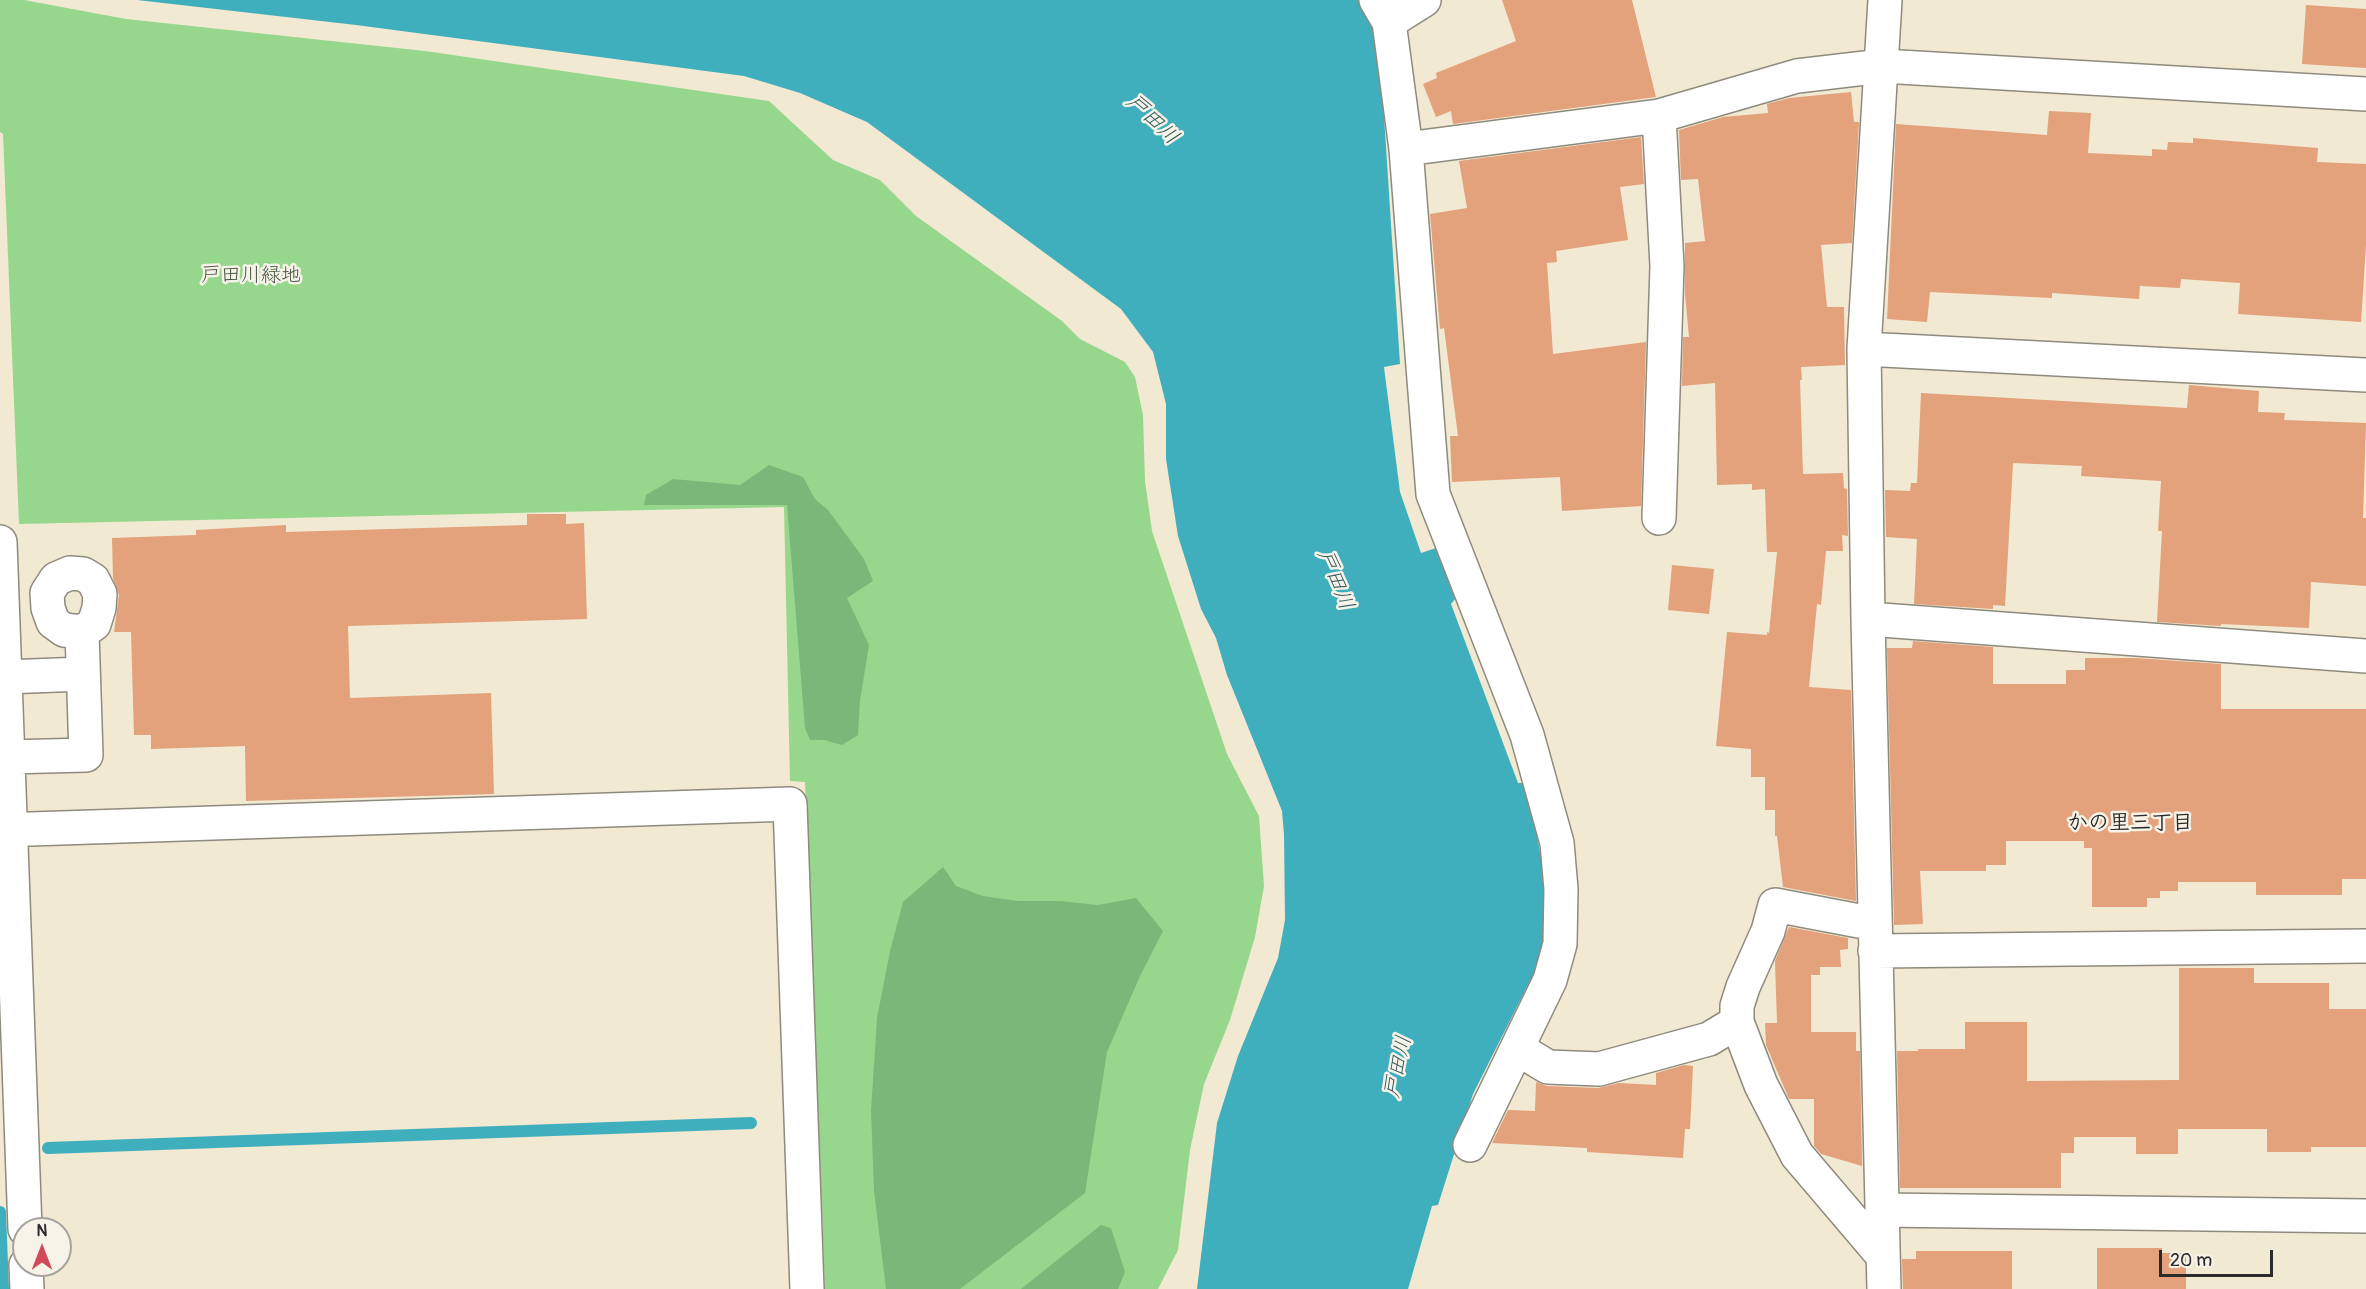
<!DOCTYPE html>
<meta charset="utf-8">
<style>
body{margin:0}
#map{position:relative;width:2366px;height:1289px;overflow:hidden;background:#f1e9d2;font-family:Pangolin,sans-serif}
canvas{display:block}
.north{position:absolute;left:12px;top:1217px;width:60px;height:60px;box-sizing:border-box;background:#f7f3e8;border:2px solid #a5a39c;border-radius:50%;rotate:0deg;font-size:16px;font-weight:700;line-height:24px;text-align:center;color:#2b2b2b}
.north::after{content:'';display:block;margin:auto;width:21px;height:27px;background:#d1495b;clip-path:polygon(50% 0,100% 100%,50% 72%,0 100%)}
.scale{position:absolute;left:2159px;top:1250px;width:114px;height:27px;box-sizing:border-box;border:3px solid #2b2b2b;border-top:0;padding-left:8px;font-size:18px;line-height:21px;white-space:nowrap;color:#2b2b2b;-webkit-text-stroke:4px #f7f3e8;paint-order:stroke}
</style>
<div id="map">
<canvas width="2366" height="1289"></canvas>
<div class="north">N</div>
<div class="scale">20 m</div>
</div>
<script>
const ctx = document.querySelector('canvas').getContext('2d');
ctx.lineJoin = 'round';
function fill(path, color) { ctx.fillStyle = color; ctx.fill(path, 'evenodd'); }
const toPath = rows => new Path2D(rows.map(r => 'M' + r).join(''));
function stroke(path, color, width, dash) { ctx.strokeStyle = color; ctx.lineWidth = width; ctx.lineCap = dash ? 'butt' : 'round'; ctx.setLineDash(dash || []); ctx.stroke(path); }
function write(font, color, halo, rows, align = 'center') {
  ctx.font = font + ' Pangolin,"Klee One",sans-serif'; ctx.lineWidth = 5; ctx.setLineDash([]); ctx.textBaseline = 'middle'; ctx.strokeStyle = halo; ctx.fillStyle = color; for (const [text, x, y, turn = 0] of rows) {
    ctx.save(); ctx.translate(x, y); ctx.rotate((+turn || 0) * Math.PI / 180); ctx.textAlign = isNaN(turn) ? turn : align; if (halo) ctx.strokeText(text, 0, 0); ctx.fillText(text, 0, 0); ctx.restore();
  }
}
const green = toPath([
 [0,0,24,0,126,19,425,51,769,101,833,160,880,180,916,216,1062,321,1080,339,1125,362,1135,377,1143,415,1145,481,1152,531,1227,754,1259,816,1264,886,1255,937,1230,1020,1204,1084,1190,1150,1178,1250,1158,1289,825,1289,805,782,790,781,784,507,19,524,3,134,0,132]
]);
const forest = toPath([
 [769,465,803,477,815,499,828,510,864,559,873,581,847,598,869,645,860,701,858,735,842,745,824,740,810,740,805,728,787,505,644,505,646,495,673,479,740,485],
 [943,867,956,886,983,896,1018,901,1060,901,1098,905,1136,898,1163,931,1140,976,1107,1052,1085,1193,960,1289,886,1289,874,1191,871,1111,877,1018,890,951,903,902],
 [1101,1225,1111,1228,1125,1272,1118,1289,1021,1289]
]);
const water = toPath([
 [137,0,1362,0,1379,38,1400,364,1384,367,1400,492,1421,553,1436,548,1456,598,1451,604,1518,783,1528,783,1542,864,1546,905,1543,940,1536,969,1473,1094,1438,1205,1432,1206,1408,1289,1197,1289,1217,1123,1238,1056,1278,958,1285,920,1284,835,1282,811,1227,675,1216,638,1201,609,1178,536,1166,459,1166,404,1153,352,1121,309,867,122,800,93,744,76,356,25]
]);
const stream = toPath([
 [48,1148,751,1123],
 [0,1212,3,1289]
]);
const building = toPath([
 [1502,0,1632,0,1656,97,1453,124,1451,111,1436,117,1423,84,1437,78,1436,73,1516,41],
 [2306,5,2366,9,2366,68,2302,64],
 [1851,92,1854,122,1859,122,1852,243,1821,245,1827,307,1844,307,1845,365,1801,367,1802,380,1800,380,1803,474,1843,473,1844,488,1847,489,1848,536,1842,535,1843,551,1826,551,1821,605,1817,604,1809,687,1851,690,1856,901,1783,887,1777,836,1775,836,1775,810,1765,810,1765,777,1751,777,1751,749,1716,746,1727,632,1767,635,1767,632,1769,633,1777,552,1767,552,1765,489,1752,490,1752,484,1717,485,1715,383,1682,386,1683,337,1689,337,1685,294,1685,243,1705,241,1698,179,1681,180,1679,130,1723,117,1768,113,1767,104,1789,98],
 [2049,111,2091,113,2088,153,2152,156,2152,149,2167,150,2168,142,2193,143,2193,138,2318,148,2317,162,2366,164,2366,245,2361,322,2238,314,2240,283,2181,279,2180,288,2140,286,2139,299,2052,293,2052,298,1930,292,1927,322,1887,319,1896,124,2047,135],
 [1641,137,1644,184,1620,187,1628,240,1556,251,1557,262,1547,263,1553,354,1646,342,1641,506,1562,511,1560,477,1452,482,1450,436,1458,436,1444,328,1440,329,1430,214,1467,208,1459,161],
 [2189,385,2259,391,2258,412,2285,413,2284,420,2366,423,2363,518,2366,518,2366,586,2311,582,2309,628,2221,624,2221,626,2157,622,2162,531,2158,531,2161,481,2081,476,2082,466,2013,463,2005,606,1993,605,1993,609,1914,604,1917,539,1886,537,1885,490,1910,491,1911,483,1917,483,1921,393,2187,408],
 [527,514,566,514,566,524,584,523,587,619,348,626,350,698,491,693,494,794,246,801,245,746,151,749,151,735,134,735,131,632,114,632,119,595,113,578,112,538,196,535,196,530,286,525,286,532,527,525],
 [1672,565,1714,569,1709,614,1668,610],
 [1913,641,1993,647,1993,684,2066,684,2066,670,2085,670,2085,658,2136,658,2221,664,2221,709,2366,709,2366,879,2342,879,2342,895,2256,895,2256,882,2178,882,2178,891,2160,891,2160,898,2147,898,2147,907,2092,907,2092,848,2084,848,2084,841,2006,841,2006,865,1986,865,1986,871,1920,871,1923,924,1894,925,1887,648,1912,648],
 [1789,927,1848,938,1848,949,1840,950,1841,967,1820,967,1820,975,1811,975,1811,1032,1856,1032,1856,1051,1860,1051,1862,1166,1821,1154,1814,1146,1814,1099,1789,1099,1766,1045,1765,1023,1777,1023,1775,961],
 [2179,968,2254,968,2254,983,2329,983,2329,1009,2366,1009,2366,1147,2311,1147,2311,1152,2267,1152,2267,1129,2178,1129,2178,1154,2136,1154,2136,1137,2074,1137,2074,1153,2061,1153,2061,1188,1900,1188,1897,1051,1918,1051,1918,1049,1965,1049,1965,1022,2027,1022,2027,1081,2179,1080],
 [1684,1065,1693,1066,1690,1129,1685,1129,1683,1158,1587,1152,1587,1148,1492,1143,1508,1110,1535,1111,1536,1082,1547,1086,1598,1088,1619,1083,1656,1085,1656,1073],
 [2097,1248,2162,1248,2162,1253,2186,1253,2186,1289,2097,1289],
 [1916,1251,2012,1251,2012,1289,1903,1289,1902,1259,1916,1259]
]);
const minor = toPath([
 [1376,0,1389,22,1406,149,1433,494,1527,735,1557,843,1561,889,1560,944,1550,980,1470,1145],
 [1389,22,1424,0],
 [1406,149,1659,116,1797,76,1882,66,2366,94],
 [1864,349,2366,375],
 [1659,518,1667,266,1659,116],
 [0,542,25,1229],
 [70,573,83,574,93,580,100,594,99,608,94,624,82,632,64,630,53,622,48,608,47,593,56,579,70,573],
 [1868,619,2366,656],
 [5,677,83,674],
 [8,757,86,755,82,632],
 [0,830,790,804,807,1289],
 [1875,924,1775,905,1768,931,1743,987,1737,1006,1737,1022,1761,1085,1797,1155,1883,1256],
 [1875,951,2366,946],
 [1518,1049,1548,1067,1599,1069,1709,1039,1737,1022],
 [1882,1210,2366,1216],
 [26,1265,27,1289],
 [1884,1289,1868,619,1864,349,1885,0]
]);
const parkNames = [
 ["戸田川緑地",251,276]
];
const waterNames = [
 ["戸田川",1152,120,43],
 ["戸田川",1335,580,68],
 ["戸田川",1399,1067,-78]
];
const neighbourhoodNames = [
 ["かの里三丁目",2130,824]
];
fill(green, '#97d78d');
fill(forest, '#79b878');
fill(water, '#40afbd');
stroke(stream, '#40afbd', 12);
fill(building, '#e3a17c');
stroke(minor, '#8e8a7e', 36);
stroke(minor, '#fff', 33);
write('20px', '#465644', '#f7f3e8', parkNames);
write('italic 21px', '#32595e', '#f7f3e8', waterNames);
write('bold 21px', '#2b2b2b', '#f7f3e8', neighbourhoodNames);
</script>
